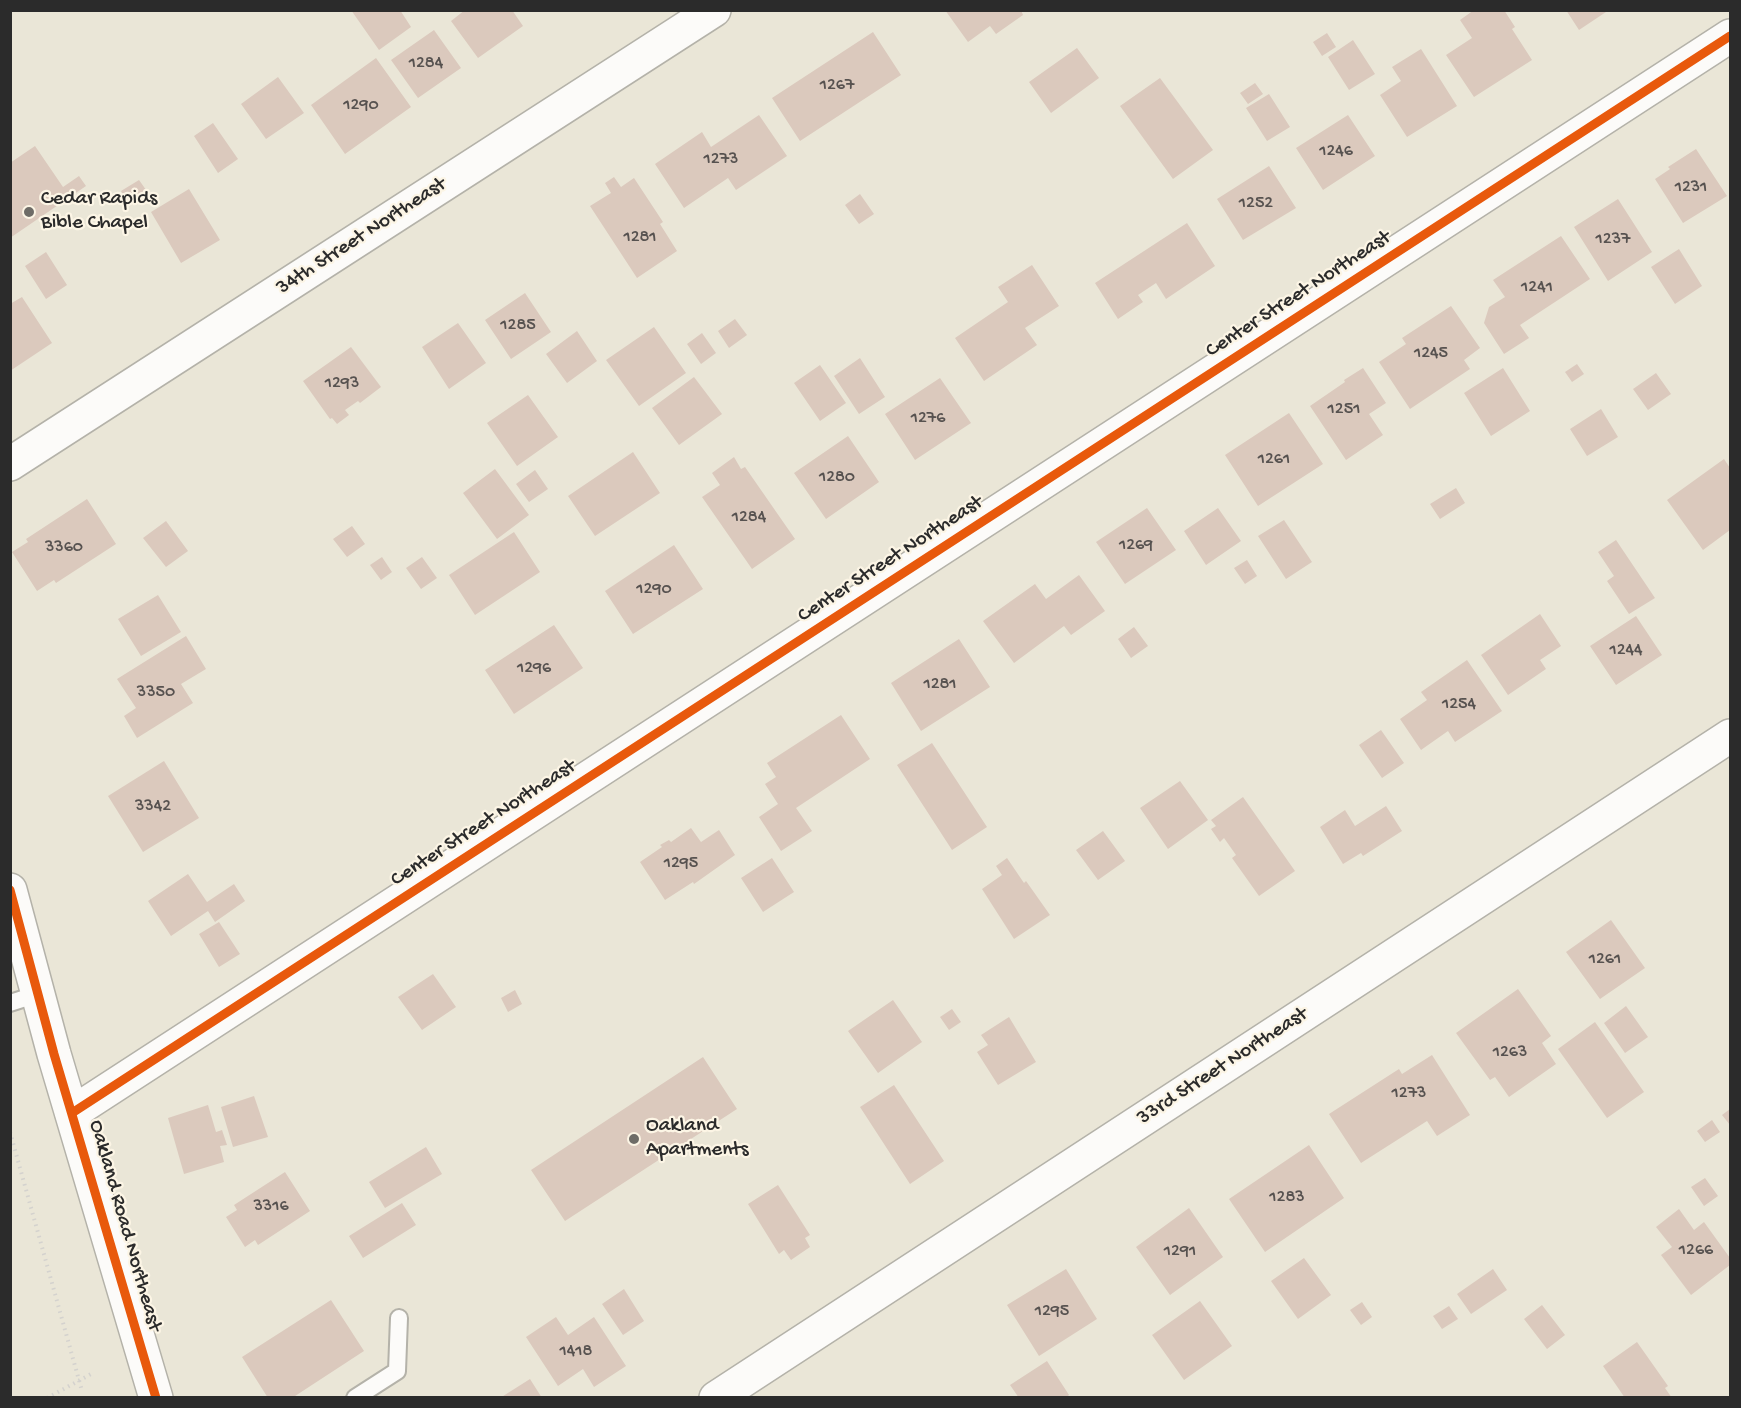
<!DOCTYPE html>
<style>
body{margin:0}
#map{position:relative;width:1741px;height:1408px;overflow:hidden;background:#eae6d7;font-family:"Gochi Hand",sans-serif}
canvas{display:block}
.frame{position:absolute;inset:0;border:12px solid #2b2b2b;pointer-events:none}
</style>
<div id="map">
<canvas width="1741" height="1408"></canvas>
<div class="frame"></div>
</div>
<script>
const ctx = document.querySelector('canvas').getContext('2d');
ctx.lineJoin = 'round';
function fill(path, color) { ctx.fillStyle = color; ctx.fill(path, 'evenodd'); }
const toPath = rows => new Path2D(rows.map(r => 'M' + r).join(''));
function stroke(path, color, width, dash) { ctx.strokeStyle = color; ctx.lineWidth = width; ctx.lineCap = dash ? 'butt' : 'round'; ctx.setLineDash(dash || []); ctx.stroke(path); }
function write(font, color, halo, rows, align = 'center') {
  ctx.font = font + ' "Gochi Hand",sans-serif'; ctx.lineWidth = 4.5; ctx.setLineDash([]); ctx.textBaseline = 'middle'; ctx.strokeStyle = halo; ctx.fillStyle = color; for (const [text, x, y, turn = 0] of rows) {
    ctx.save(); ctx.translate(x, y); ctx.rotate((+turn || 0) * Math.PI / 180); ctx.textAlign = isNaN(turn) ? turn : align; if (halo) ctx.strokeText(text, 0, 0); ctx.fillText(text, 0, 0); ctx.restore();
  }
}
const building = toPath([
 [351,10,400,10,411,27,379,50],
 [465,10,512,10,523,26,478,58,451,21],
 [945,10,1021,10,1023,15,996,34,990,26,968,42],
 [1474,10,1504,10,1515,27,1512,29,1532,60,1474,97,1446,55,1472,38,1460,20],
 [1566,10,1609,10,1579,30],
 [434,30,461,68,418,98,391,60],
 [873,32,901,75,800,141,772,98],
 [1327,33,1336,47,1322,56,1313,42],
 [1353,40,1375,74,1349,90,1328,57],
 [1077,48,1099,78,1051,113,1029,82],
 [1421,49,1457,106,1407,137,1380,95,1401,81,1392,67],
 [376,58,411,107,345,154,311,105],
 [278,77,304,113,266,139,241,104],
 [1160,78,1213,150,1173,179,1120,106],
 [1255,83,1263,94,1248,104,1240,93],
 [1269,94,1290,127,1267,141,1246,108],
 [759,115,787,156,736,190,728,178,684,208,655,164,702,132,711,147],
 [1348,115,1375,156,1323,190,1296,148],
 [213,123,238,159,218,173,194,136],
 [35,146,63,187,79,176,86,186,10,238,10,163],
 [1696,149,1727,196,1683,223,1655,179,1670,169,1668,167],
 [1269,166,1296,208,1243,240,1217,199],
 [614,177,621,187,634,178,663,222,660,224,677,251,637,278,590,206,611,193,605,183],
 [139,180,149,194,130,206,121,191],
 [189,189,220,240,181,263,151,212],
 [860,194,874,214,859,224,845,205],
 [1618,199,1652,252,1608,281,1574,227],
 [1187,223,1215,266,1166,299,1156,283,1138,295,1143,302,1118,319,1095,283],
 [1561,236,1590,279,1520,325,1529,338,1504,354,1484,323,1489,307,1505,297,1493,280],
 [1679,249,1702,286,1675,304,1651,267],
 [46,252,67,285,46,299,25,266],
 [1032,265,1059,306,1025,328,1037,345,984,381,955,338,1008,302,998,287],
 [525,293,551,332,511,359,485,320],
 [22,297,52,343,10,371,10,304],
 [1451,306,1480,348,1464,360,1470,369,1410,409,1379,362,1406,344,1402,338],
 [735,319,747,335,729,348,718,331],
 [458,323,486,363,449,389,422,347],
 [654,327,686,373,639,406,606,360],
 [577,331,597,361,567,383,546,354],
 [702,333,716,353,701,364,687,344],
 [351,347,381,387,360,403,358,401,345,410,349,415,337,424,332,418,330,419,303,381],
 [860,358,885,397,859,414,834,376],
 [1577,364,1584,374,1572,382,1565,372],
 [820,365,846,403,820,421,794,383],
 [1363,368,1386,403,1369,414,1383,435,1346,460,1310,406,1345,382,1344,380],
 [1503,368,1530,411,1491,436,1464,393],
 [1656,373,1671,394,1648,410,1633,389],
 [694,377,722,414,679,445,652,408],
 [940,378,971,423,915,460,885,414],
 [528,395,558,437,517,466,487,423],
 [1601,409,1618,437,1587,456,1570,429],
 [1289,413,1323,464,1258,506,1225,455],
 [848,436,879,482,826,519,794,473],
 [633,452,660,493,595,536,568,496],
 [734,457,741,469,745,467,795,539,752,569,702,497,720,485,712,473],
 [1724,459,1730,468,1730,530,1703,550,1667,500],
 [495,469,529,515,497,539,463,493],
 [535,470,548,489,529,502,516,484],
 [1456,488,1465,503,1440,519,1430,504],
 [87,499,116,544,56,583,54,580,37,591,12,552,28,542,26,539],
 [1147,508,1176,550,1125,584,1096,542],
 [1218,508,1241,541,1206,565,1184,531],
 [1284,520,1312,562,1286,579,1258,536],
 [166,521,188,551,166,567,143,538],
 [352,526,365,544,347,557,333,539],
 [514,532,540,572,475,615,449,575],
 [1616,540,1655,598,1629,614,1607,581,1614,576,1598,552],
 [674,545,703,589,633,634,605,591],
 [382,557,392,572,381,580,370,565],
 [422,557,437,578,421,589,406,568],
 [1247,560,1257,576,1245,584,1234,568],
 [1079,575,1105,611,1071,635,1064,626,1014,663,983,621,1035,584,1046,599],
 [158,595,181,632,141,656,118,619],
 [1540,614,1561,646,1540,660,1546,669,1508,695,1481,655],
 [1636,616,1662,655,1616,685,1590,646],
 [554,625,583,668,514,714,485,670],
 [1134,627,1148,646,1131,658,1118,639],
 [186,636,206,669,181,684,193,703,137,738,124,716,136,708,117,679],
 [959,639,990,687,921,731,891,683],
 [1467,660,1502,711,1455,742,1448,731,1421,750,1400,719,1427,700,1421,692],
 [841,715,870,759,796,808,812,831,781,851,759,817,778,804,765,784,776,777,767,763],
 [1381,730,1404,763,1382,778,1359,745],
 [932,743,987,827,952,850,897,765],
 [164,761,199,818,143,852,108,796],
 [1180,781,1208,820,1168,849,1140,808],
 [1243,797,1295,871,1259,896,1232,858,1236,855,1224,838,1220,842,1211,829,1216,826,1211,820],
 [1386,806,1402,831,1363,856,1361,853,1343,864,1320,827,1345,810,1355,826],
 [691,828,701,842,719,830,735,855,694,884,693,882,665,900,640,862,662,847,660,845,669,840,671,842],
 [1103,831,1125,861,1098,880,1076,850],
 [772,858,794,892,763,912,741,878],
 [1007,858,1024,883,1026,881,1050,915,1014,939,982,889,1002,875,996,866],
 [188,874,207,902,234,884,245,901,215,922,208,911,171,936,148,901],
 [1611,920,1645,968,1600,999,1566,952],
 [219,922,240,954,219,967,199,934],
 [433,974,456,1007,422,1030,398,997],
 [1518,989,1551,1036,1542,1043,1556,1064,1509,1097,1495,1077,1490,1080,1456,1033],
 [515,990,522,1004,508,1012,501,998],
 [893,1000,922,1042,878,1073,848,1031],
 [1626,1006,1648,1037,1625,1053,1604,1023],
 [952,1009,961,1022,949,1030,940,1017],
 [1009,1017,1036,1062,998,1085,977,1052,988,1045,981,1035],
 [1595,1022,1644,1092,1607,1118,1558,1049],
 [1432,1055,1470,1115,1437,1136,1427,1121,1361,1163,1329,1114,1399,1069,1402,1074],
 [703,1057,737,1109,565,1221,531,1170],
 [894,1085,944,1161,910,1184,860,1107],
 [254,1096,268,1137,233,1147,221,1107],
 [208,1105,216,1132,222,1130,227,1145,220,1146,224,1162,184,1174,168,1118],
 [1730,1109,1730,1125,1722,1115],
 [1712,1120,1720,1132,1705,1142,1697,1131],
 [1309,1145,1344,1198,1265,1252,1229,1199],
 [426,1147,442,1174,385,1208,369,1182],
 [285,1172,310,1211,258,1245,255,1240,245,1247,226,1217,237,1210,234,1205],
 [1705,1178,1718,1196,1704,1206,1691,1187],
 [778,1185,810,1235,805,1238,810,1247,791,1260,784,1250,779,1254,748,1204],
 [402,1203,416,1225,363,1258,349,1236],
 [1189,1208,1223,1257,1170,1295,1136,1247],
 [1679,1209,1694,1230,1704,1222,1730,1258,1730,1265,1691,1295,1661,1255,1672,1247,1656,1227],
 [1304,1258,1331,1295,1298,1319,1271,1281],
 [1066,1269,1097,1319,1039,1356,1007,1305],
 [1493,1269,1507,1290,1471,1314,1457,1294],
 [624,1289,644,1321,623,1335,602,1304],
 [331,1300,364,1351,292,1398,268,1398,242,1357],
 [1200,1301,1232,1346,1184,1380,1152,1335],
 [1362,1302,1372,1317,1361,1325,1350,1310],
 [1542,1305,1565,1335,1547,1349,1524,1319],
 [1449,1306,1458,1319,1442,1329,1433,1316],
 [556,1317,568,1335,594,1317,626,1366,594,1387,583,1369,558,1386,526,1337],
 [1637,1342,1668,1386,1665,1388,1672,1398,1625,1398,1603,1366],
 [1047,1361,1069,1395,1066,1398,1019,1398,1010,1385],
 [530,1379,542,1398,500,1398]
]);
const path = toPath([
 [10,1132,82,1391],
 [47,1398,93,1373]
]);
const lane = toPath([
 [10,1003,38,994],
 [355,1398,397,1371,399,1318]
]);
const street = toPath([
 [10,464,714,10],
 [72,1113,1730,36],
 [716,1398,1730,736]
]);
const secondary = toPath([
 [10,890,54,1054,156,1398]
]);
const cycleway = toPath([
 [10,890,54,1054,156,1398],
 [72,1113,1730,36]
]);
const markers = [
 [29,212,6,"#6e6c67"],
 [634,1139,6,"#6e6c67"]
];
const numberNames = [
 ["1284",426,64],
 ["1267",837,86],
 ["1290",361,106],
 ["1246",1336,152],
 ["1273",721,160],
 ["1231",1691,188],
 ["1252",1256,204],
 ["1281",640,238],
 ["1237",1613,240],
 ["1241",1537,288],
 ["1285",518,326],
 ["1245",1431,354],
 ["1293",342,384],
 ["1251",1344,410],
 ["1276",928,419],
 ["1261",1274,460],
 ["1280",837,478],
 ["1284",749,518],
 ["1269",1136,546],
 ["3360",64,548],
 ["1290",654,590],
 ["1244",1626,651],
 ["1296",534,669],
 ["1281",940,685],
 ["3350",156,693],
 ["1254",1459,705],
 ["3342",153,807],
 ["1295",681,864],
 ["1261",1605,960],
 ["1263",1510,1053],
 ["1273",1409,1094],
 ["1283",1287,1198],
 ["3316",271,1207],
 ["1266",1696,1251],
 ["1291",1180,1252],
 ["1295",1052,1312],
 ["1418",576,1352]
];
const poiNames = [
 ["Cedar Rapids",41,200],
 ["Bible Chapel",41,224],
 ["Oakland",646,1127],
 ["Apartments",646,1151]
];
const streetNames = [
 ["34th Street Northeast",362,237,-33],
 ["Center Street Northeast",1299,295,-33],
 ["Center Street Northeast",891,560,-33],
 ["Center Street Northeast",484,824,-33],
 ["33rd Street Northeast",1223,1067,-33],
 ["Oakland Road Northeast",124,1226,74]
];
fill(building, '#dbc9bd');
stroke(lane, '#b4b2a9', 20);
stroke(street, '#b4b2a9', 36);
stroke(secondary, '#b4b2a9', 36);
stroke(path, '#d4d2ce', 4, [1.5, 4.5]);
stroke(lane, '#fcfbf9', 16);
stroke(street, '#fcfbf9', 33);
stroke(secondary, '#fcfbf9', 33);
stroke(cycleway, '#e8590c', 9);
for (const [x, y, r, color] of markers) { const dot = new Path2D(); dot.arc(x, y, r, 0, 2 * Math.PI); ctx.fillStyle = color; ctx.fill(dot); stroke(dot, '#fcf5e5', 2); }
write('18px', '#575250', null, numberNames);
write('21px', '#2b2b2b', '#fcf5e5', poiNames, 'left');
write('21px', '#2b2b2b', '#fcf5e5', streetNames);
</script>
